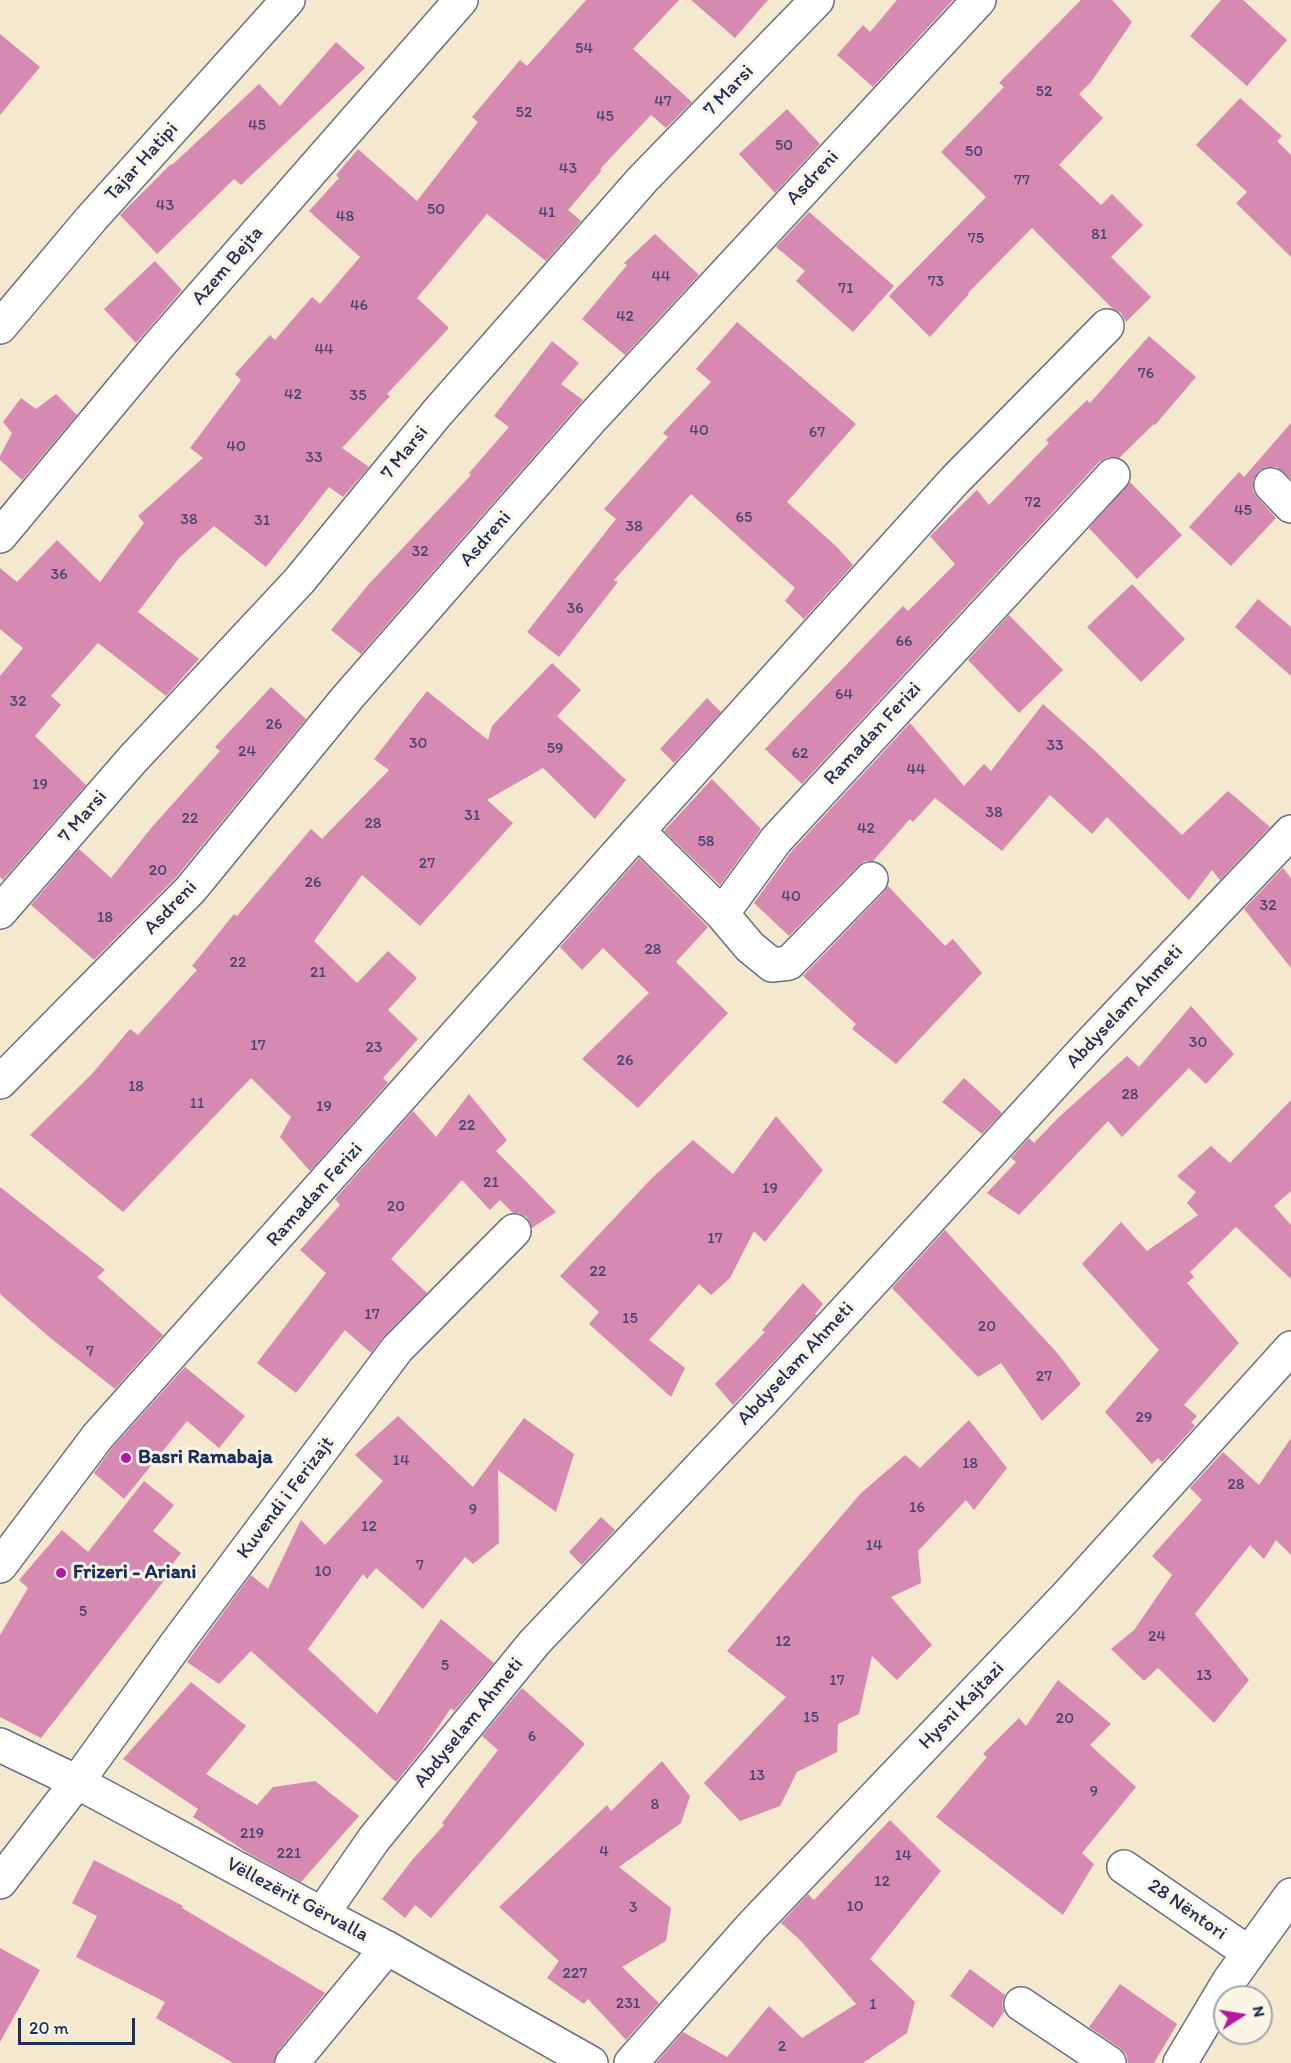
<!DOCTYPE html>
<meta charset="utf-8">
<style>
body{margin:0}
#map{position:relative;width:1291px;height:2063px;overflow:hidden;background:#f4e8ce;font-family:Itim,sans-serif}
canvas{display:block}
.north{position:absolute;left:1213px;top:1985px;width:60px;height:60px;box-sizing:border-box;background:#fcf5e5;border:2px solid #a2a6af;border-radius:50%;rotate:78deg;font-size:16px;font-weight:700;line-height:24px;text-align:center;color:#1b2f5e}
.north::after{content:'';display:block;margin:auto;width:21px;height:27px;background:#b5179e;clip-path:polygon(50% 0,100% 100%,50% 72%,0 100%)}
.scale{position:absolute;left:18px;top:2018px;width:117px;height:27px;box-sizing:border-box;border:3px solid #1b2f5e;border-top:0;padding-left:8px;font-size:18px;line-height:21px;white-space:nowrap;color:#1b2f5e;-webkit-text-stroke:4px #fcf5e5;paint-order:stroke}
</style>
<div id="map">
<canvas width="1291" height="2063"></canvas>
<div class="north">N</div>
<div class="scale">20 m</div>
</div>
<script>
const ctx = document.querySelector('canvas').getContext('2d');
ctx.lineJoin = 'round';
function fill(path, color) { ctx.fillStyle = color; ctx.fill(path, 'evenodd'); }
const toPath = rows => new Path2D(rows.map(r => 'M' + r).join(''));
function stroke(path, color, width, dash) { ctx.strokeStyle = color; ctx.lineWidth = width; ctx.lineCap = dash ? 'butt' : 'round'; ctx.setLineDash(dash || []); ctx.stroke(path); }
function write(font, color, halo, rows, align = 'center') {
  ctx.font = font + ' Itim,sans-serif'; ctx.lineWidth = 6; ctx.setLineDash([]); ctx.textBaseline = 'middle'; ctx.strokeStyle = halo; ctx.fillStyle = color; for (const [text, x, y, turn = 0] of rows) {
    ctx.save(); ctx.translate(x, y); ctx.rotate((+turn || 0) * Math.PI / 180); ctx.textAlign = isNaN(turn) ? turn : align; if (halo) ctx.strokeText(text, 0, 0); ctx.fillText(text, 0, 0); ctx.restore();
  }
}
const building = toPath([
 [586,0,679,0,633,49,692,102,666,128,651,115,600,169,602,170,568,210,581,221,546,261,487,214,417,298,449,328,387,394,390,396,342,448,369,467,343,497,329,487,266,567,214,526,179,558,138,612,199,659,166,696,98,643,51,696,61,705,35,736,86,785,3,880,0,877,0,676,23,648,0,629,0,568,17,582,57,540,100,582,144,523,138,516,203,458,190,448,241,380,235,374,270,335,275,340,312,297,320,304,360,257,309,211,339,178,336,175,358,149,417,201,478,122,472,117,520,60,527,66],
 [691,0,768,0,735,38],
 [897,0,953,0,873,87,837,55,863,25,870,32],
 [1081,0,1112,0,1132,22,1091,82,1079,94,1103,118,1059,165,1101,205,1112,194,1143,225,1111,257,1151,297,1126,322,1121,313,1112,308,1032,228,968,293,969,294,930,337,889,296,986,197,941,152,1004,87,999,83],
 [1221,0,1243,0,1287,40,1247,86,1190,36],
 [0,34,40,67,0,115],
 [336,42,365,68,241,185,234,179,157,254,120,215,171,164,172,165,259,84,280,106],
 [1240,98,1282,136,1277,141,1291,155,1291,257,1236,203,1247,192,1196,145],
 [787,109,820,144,775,193,739,154],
 [809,212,894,286,853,332,796,281,805,271,776,247],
 [655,234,699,275,625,355,582,319,627,265,624,263],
 [155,261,182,290,136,343,104,309],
 [737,322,856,424,787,502,837,547,853,565,804,619,785,601,795,588,691,494,614,580,618,582,559,657,527,632,616,519,604,509,668,437,663,433,711,382,696,369],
 [1149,336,1196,377,1155,425,1154,424,1119,458,1108,457,1099,462,802,784,765,749,903,606,908,611,955,564,930,536,977,490,989,505,1049,443,1046,440,1087,400,1090,403],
 [552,341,579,363,561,384,583,400,361,654,331,630,369,584,471,475,469,473,509,427,494,416],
 [56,394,77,415,22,480,0,460,0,456,12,433,3,422,21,398,36,409],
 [1291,423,1291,479,1277,467,1267,467,1259,471,1253,480,1253,490,1257,497,1276,518,1231,566,1189,527,1239,472,1244,477],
 [1130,482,1182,535,1137,579,1089,528],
 [1132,584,1185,639,1141,682,1087,627],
 [1258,599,1291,627,1291,676,1235,627],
 [1009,615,1063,670,1019,713,968,660],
 [552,663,581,690,557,716,626,780,595,819,543,768,487,800,513,823,420,926,362,875,314,941,357,983,388,951,417,978,388,1010,418,1039,383,1078,388,1083,310,1171,280,1137,291,1117,251,1078,123,1212,30,1135,92,1074,130,1029,138,1035,197,970,192,966,234,914,237,916,311,829,322,839,389,770,374,759,427,691,488,740,492,726],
 [271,687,306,719,177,876,94,960,31,905,79,849,111,878,152,827,220,751,215,747],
 [707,698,721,712,674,763,660,749],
 [1043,704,1094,750,1182,835,1228,791,1270,827,1220,880,1212,870,1189,900,1107,817,1092,834,1050,795,1002,851,935,798,913,822,910,819,873,861,865,861,858,866,789,936,754,903,791,852,910,723,964,786,984,764,991,771],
 [712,779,761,829,720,885,664,831],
 [639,858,708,927,676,962,728,1013,638,1108,582,1059,649,993,603,948,582,970,560,947],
 [1283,868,1291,878,1291,968,1244,909],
 [888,886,945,946,953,939,982,973,896,1064,852,1029,856,1024,803,976,884,892],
 [1191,1006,1234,1054,1206,1084,1189,1068,1122,1137,1108,1121,1019,1215,987,1193,1016,1162,1011,1158,1029,1138,1034,1143,1059,1117,1127,1056,1139,1067],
 [964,1078,1002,1113,982,1134,942,1102],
 [469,1094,507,1140,496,1151,556,1212,532,1228,527,1217,519,1213,513,1213,500,1200,490,1210,462,1180,391,1259,427,1293,384,1336,371,1353,345,1330,296,1393,257,1363,326,1273,300,1250,340,1205,335,1199,413,1111,436,1137],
 [1291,1100,1291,1191,1274,1206,1291,1225,1291,1279,1236,1227,1190,1272,1194,1277,1187,1283,1239,1343,1184,1405,1197,1416,1191,1422,1195,1426,1162,1462,1158,1458,1152,1464,1105,1412,1159,1350,1082,1264,1121,1222,1147,1251,1198,1215,1187,1203,1196,1192,1177,1176,1211,1146,1230,1163],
 [776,1116,823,1170,765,1242,754,1231,730,1278,711,1295,699,1284,649,1340,685,1368,671,1397,589,1324,599,1312,560,1276,651,1179,693,1140,733,1174],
 [0,1187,105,1270,97,1277,163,1335,115,1389,48,1336,0,1294],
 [945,1230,1058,1354,1081,1384,1042,1421,1001,1363,978,1377,892,1288],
 [803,1283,823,1304,815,1314,817,1315,733,1405,715,1384,765,1332,762,1330],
 [185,1367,245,1416,219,1448,187,1421,124,1499,94,1473,112,1448],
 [398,1416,473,1487,524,1418,574,1454,556,1512,498,1470,499,1543,473,1564,465,1557,423,1609,376,1568,367,1579,363,1574,308,1649,377,1714,441,1619,494,1663,454,1711,451,1708,423,1749,396,1782,251,1651,219,1684,187,1662,251,1575,268,1589,301,1520,325,1545,383,1481,355,1455],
 [969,1420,1007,1468,974,1510,966,1500,918,1551,921,1583,891,1597,932,1645,897,1680,872,1656,859,1714,838,1724,837,1752,797,1772,780,1806,740,1821,704,1783,786,1697,727,1651,860,1494,905,1455,920,1468],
 [1291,1438,1291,1555,1276,1540,1264,1559,1250,1545,1195,1614,1249,1680,1214,1723,1158,1668,1144,1681,1111,1649,1134,1630,1172,1575,1152,1556,1202,1500,1190,1488,1223,1452,1259,1485],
 [144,1481,174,1505,153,1531,181,1553,171,1566,174,1568,41,1738,0,1717,0,1635,28,1588,19,1580,62,1530,88,1552],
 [601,1517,615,1530,582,1565,569,1552],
 [1058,1680,1111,1724,1090,1745,1136,1787,1082,1853,1094,1864,1063,1915,936,1817,987,1757,983,1754,1019,1718,1026,1726],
 [191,1682,246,1726,206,1774,257,1805,273,1787,315,1781,359,1816,301,1882,248,1853,193,1817,198,1809,123,1759],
 [522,1688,585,1744,431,1918,415,1905,405,1918,382,1899,413,1859,444,1825,442,1823,498,1750,482,1736],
 [662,1761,690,1796,681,1823,619,1867,671,1908,666,1941,622,1967,659,2003,626,2040,588,1999,584,2004,547,1978,559,1961,499,1907,607,1805,611,1811],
 [890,1820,941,1871,870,1959,915,2002,907,2033,863,2063,656,2063,683,2032,727,2057,769,2006,802,2038,856,2004,800,1940,781,1923,808,1894,814,1900],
 [94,1860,183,1906,182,1908,325,1993,278,2051,274,2063,233,2063,156,2018,165,2002,76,1957,97,1916,72,1903],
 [0,1948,40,1970,0,2042],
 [970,1969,1005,1995,1002,2003,1004,2012,993,2028,950,1996],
 [1120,1984,1177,2024,1154,2063,1128,2063,1126,2054,1120,2048,1089,2027]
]);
const minor = toPath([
 [0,327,91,219,288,0],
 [1271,485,1291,506],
 [0,536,159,345,461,0],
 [638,831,722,914,750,947,772,965,789,963,871,879],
 [0,912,132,760,299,581,437,413,643,179,817,0],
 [722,914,776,840,1113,475],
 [0,1082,191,889,348,697,592,418,979,0],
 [0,1566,98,1436,638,831,955,480,1107,326],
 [1124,1867,1249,1953],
 [0,1882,77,1782,177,1643,397,1349,514,1231],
 [322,1914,374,1839,534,1643,761,1403,1089,1045,1291,832],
 [1021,2004,1109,2063],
 [292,2063,387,1948],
 [631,2063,752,1926,1064,1599,1291,1348]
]);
const tertiary = toPath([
 [0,1745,77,1782,322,1914,387,1948,591,2063],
 [1180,2063,1229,1981,1291,1895]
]);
const markers = [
 [126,1458,6,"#b5179e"],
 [61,1573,6,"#b5179e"]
];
const numberNames = [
 ["54",584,49],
 ["52",1044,92],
 ["47",663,102],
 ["52",524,113],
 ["45",605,117],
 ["45",257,126],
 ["50",784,146],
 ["50",974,152],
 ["43",568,169],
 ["77",1022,181],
 ["43",165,206],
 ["50",436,210],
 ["41",547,213],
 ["48",345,217],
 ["81",1099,235],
 ["75",976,239],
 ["44",661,277],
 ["73",936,282],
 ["71",846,289],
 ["46",359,306],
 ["42",625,317],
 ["44",324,350],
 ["76",1146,374],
 ["42",293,395],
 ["35",358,396],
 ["40",699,431],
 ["67",817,433],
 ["40",236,447],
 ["33",314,458],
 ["72",1033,503],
 ["45",1243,511],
 ["65",744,518],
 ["38",189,520],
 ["31",262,521],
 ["38",634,527],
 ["32",420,552],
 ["36",59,575],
 ["36",575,609],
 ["66",904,642],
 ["64",844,695],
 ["32",18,702],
 ["26",274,725],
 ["30",418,744],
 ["33",1055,746],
 ["59",555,749],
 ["24",247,752],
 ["62",800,754],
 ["44",916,770],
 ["19",40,785],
 ["38",994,813],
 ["31",472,816],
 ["22",190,819],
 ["28",373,824],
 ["42",866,829],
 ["58",706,842],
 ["27",427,864],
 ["20",158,871],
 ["26",313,883],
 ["40",791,897],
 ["32",1268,906],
 ["18",105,918],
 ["28",653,950],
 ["22",238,963],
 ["21",318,973],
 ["30",1198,1043],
 ["17",258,1046],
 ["23",374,1048],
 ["26",625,1061],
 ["18",136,1087],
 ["28",1130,1095],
 ["11",197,1104],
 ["19",324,1107],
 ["22",467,1126],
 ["21",491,1183],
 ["19",770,1189],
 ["20",396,1207],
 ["17",715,1239],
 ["22",598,1272],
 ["17",372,1315],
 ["15",630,1319],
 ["20",987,1327],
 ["7",90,1352],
 ["27",1044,1377],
 ["29",1144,1418],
 ["14",401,1461],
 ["18",970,1464],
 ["28",1236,1485],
 ["16",917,1508],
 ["9",473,1510],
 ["12",369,1527],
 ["14",874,1546],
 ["7",420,1566],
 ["10",323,1572],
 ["5",83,1612],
 ["24",1157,1637],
 ["12",783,1642],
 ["5",445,1666],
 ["13",1204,1676],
 ["17",837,1681],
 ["15",811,1718],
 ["20",1065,1719],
 ["6",532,1737],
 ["13",757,1776],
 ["9",1094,1792],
 ["8",655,1805],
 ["219",252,1834],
 ["4",604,1852],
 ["221",289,1854],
 ["14",903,1856],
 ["12",882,1882],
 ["10",855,1907],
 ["3",633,1908],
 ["227",575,1974],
 ["231",628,2004],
 ["1",873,2005],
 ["2",782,2047]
];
const streetNames = [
 ["7 Marsi",729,91,-46],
 ["Tajar Hatipi",142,162,-48],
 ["Asdreni",813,178,-47],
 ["Azem Bejta",228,266,-49],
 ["7 Marsi",405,453,-51],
 ["Asdreni",486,539,-49],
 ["Ramadan Ferizi",873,734,-47],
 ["7 Marsi",83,817,-49],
 ["Asdreni",171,908,-46],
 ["Abdyselam Ahmeti",1125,1007,-47],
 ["Ramadan Ferizi",315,1195,-48],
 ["Abdyselam Ahmeti",796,1364,-47],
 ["Kuvendi i Ferizajt",286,1498,-53],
 ["Hysni Kajtazi",962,1706,-46],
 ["Abdyselam Ahmeti",469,1723,-51],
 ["Vëllezërit Gërvalla",297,1900,28],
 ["28 Nëntori",1187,1910,35]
];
const poiNames = [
 ["Basri Ramabaja",138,1458],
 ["Frizeri - Ariani",73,1573]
];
fill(building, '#d689b1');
stroke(minor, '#677085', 36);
stroke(tertiary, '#677085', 36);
stroke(minor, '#fff', 33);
stroke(tertiary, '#fff', 33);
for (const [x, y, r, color] of markers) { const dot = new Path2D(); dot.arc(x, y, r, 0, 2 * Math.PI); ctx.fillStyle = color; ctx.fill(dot); stroke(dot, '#fcf5e5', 2); }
write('16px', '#4a4673', null, numberNames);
write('20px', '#1b2f5e', '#fcf5e5', streetNames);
write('bold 20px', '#1b2f5e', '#fcf5e5', poiNames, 'left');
</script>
